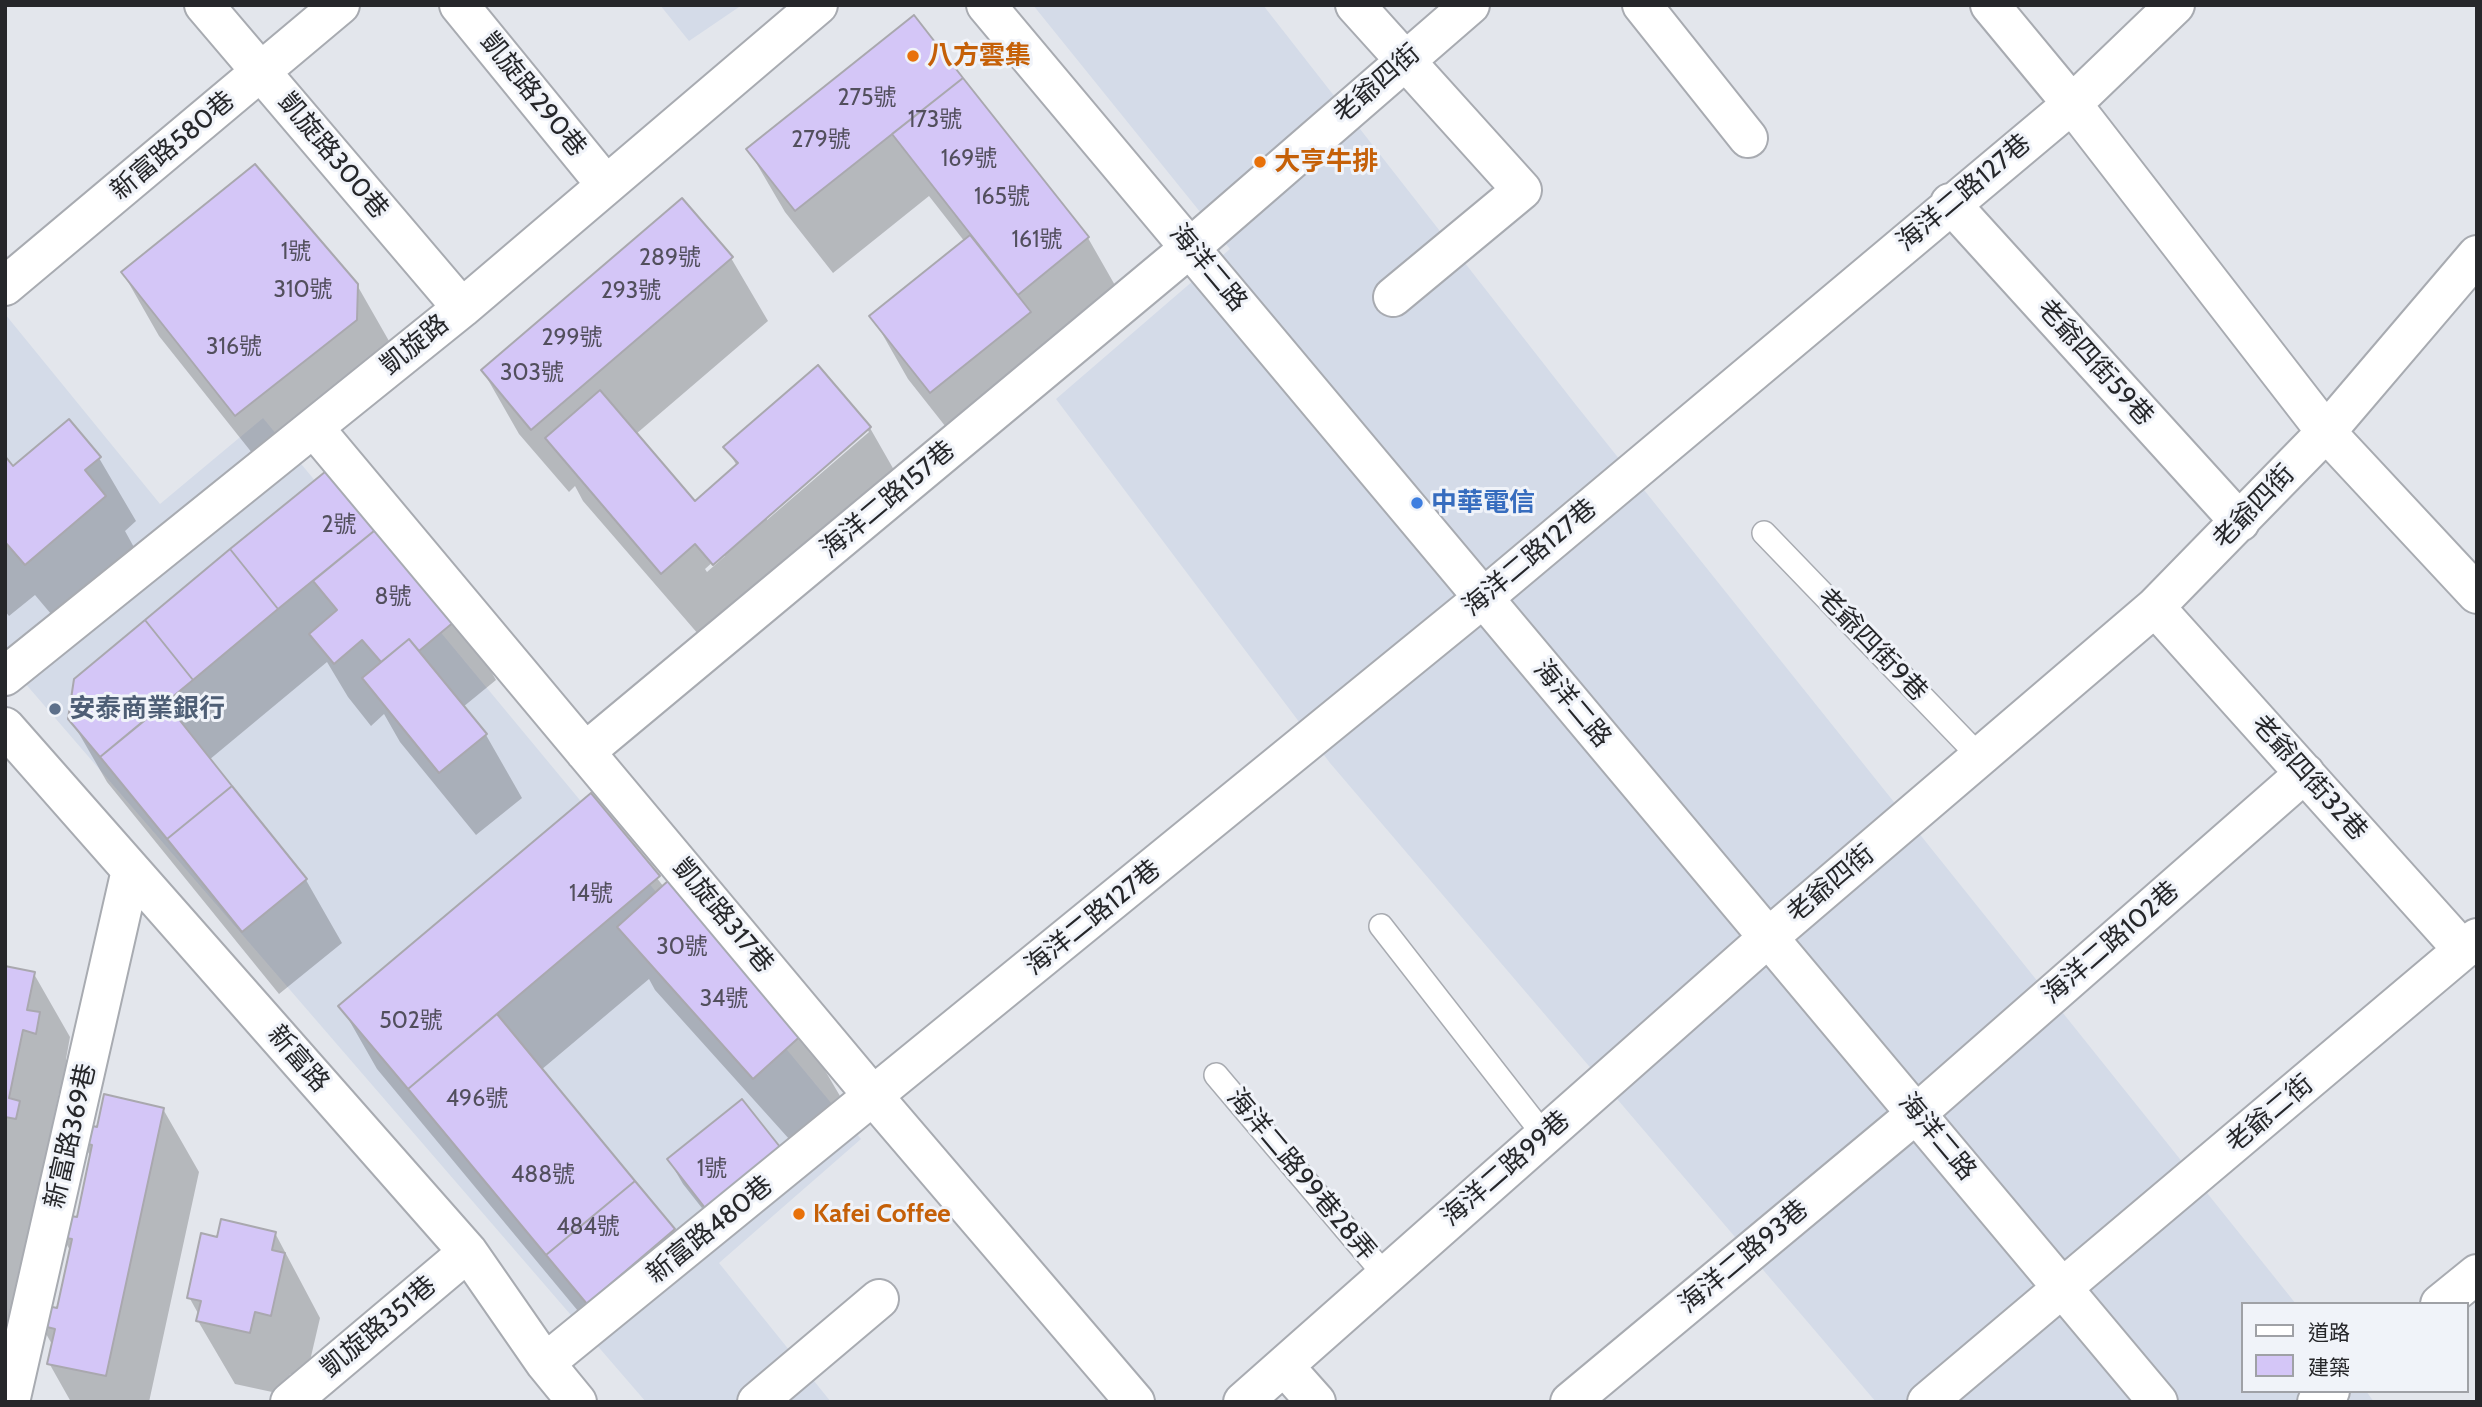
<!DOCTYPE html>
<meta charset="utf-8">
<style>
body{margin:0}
#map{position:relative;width:2482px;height:1407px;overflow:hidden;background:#e3e6ec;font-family:Cabin,"Noto Sans TC",sans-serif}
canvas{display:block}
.frame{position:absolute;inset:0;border:7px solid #26272a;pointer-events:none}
.legend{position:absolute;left:2241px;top:1302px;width:228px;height:91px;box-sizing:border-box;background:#f0f3f9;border:2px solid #9fa1a6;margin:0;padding:9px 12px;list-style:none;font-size:21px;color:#26272a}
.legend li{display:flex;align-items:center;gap:14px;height:35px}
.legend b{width:35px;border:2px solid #9fa1a6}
</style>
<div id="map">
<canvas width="2482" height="1407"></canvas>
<div class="frame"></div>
<ul class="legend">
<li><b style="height:9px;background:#fff"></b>道路</li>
<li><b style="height:19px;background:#d4c6f7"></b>建築</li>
</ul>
</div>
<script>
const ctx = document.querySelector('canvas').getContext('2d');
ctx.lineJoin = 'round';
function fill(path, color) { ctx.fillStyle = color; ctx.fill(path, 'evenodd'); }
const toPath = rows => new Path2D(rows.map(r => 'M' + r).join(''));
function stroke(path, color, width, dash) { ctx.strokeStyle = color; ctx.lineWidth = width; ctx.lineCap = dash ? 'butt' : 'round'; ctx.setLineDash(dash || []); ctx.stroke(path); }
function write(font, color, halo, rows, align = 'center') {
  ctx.font = font + ' Cabin,"Noto Sans TC",sans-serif'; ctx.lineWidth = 6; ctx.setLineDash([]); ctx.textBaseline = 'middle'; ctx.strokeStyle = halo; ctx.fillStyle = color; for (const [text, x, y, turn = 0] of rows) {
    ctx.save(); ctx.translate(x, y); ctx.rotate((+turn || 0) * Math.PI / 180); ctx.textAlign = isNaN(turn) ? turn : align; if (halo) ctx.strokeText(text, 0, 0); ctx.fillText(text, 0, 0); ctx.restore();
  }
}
const built = toPath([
 [660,5,742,5,689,41],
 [1033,5,1263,5,1576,405,2296,1304,2242,1304,2242,1391,2366,1391,2374,1402,1876,1402,1330,763,1056,399,1230,249],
 [5,314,160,504,263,418,861,1139,719,1263,831,1402,646,1402,5,660]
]);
const shadow = toPath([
 [914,17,1088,238,1124,301,968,455,908,379,872,316,965,242,929,196,833,273,785,212,748,149],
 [731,258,768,321,636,434,695,503,737,466,726,447,818,367,870,428,906,491,699,635,583,501,575,486,569,492,519,434,483,371],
 [867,429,869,432,767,520,767,516],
 [725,551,725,556,707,572,705,569],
 [123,273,357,285,393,348,272,478,159,336],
 [99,458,136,521,125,531,141,560,62,627,35,595,9,616,5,611,5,459,13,468],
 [335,465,460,617,496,680,463,707,486,735,522,798,476,835,400,742,384,714,371,726,348,697,327,662,209,760,306,880,342,943,279,994,107,782,70,718],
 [591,796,664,887,803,1033,840,1096,790,1140,655,990,649,979,541,1070,674,1230,688,1255,583,1317,377,1069,341,1006],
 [5,968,34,974,70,1037,66,1059,76,1077,72,1096,59,1093,47,1151,55,1165,52,1181,40,1179,27,1239,37,1255,33,1273,19,1270,7,1328,19,1348,5,1365],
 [742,1101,724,1236,683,1184,669,1160],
 [163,1109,199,1172,149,1402,71,1402,49,1363,53,1346,41,1325,59,1310,71,1252,62,1236,78,1220,91,1157,82,1142,98,1129],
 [275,1233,320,1318,306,1378,290,1374,286,1395,235,1384,198,1321,199,1315,189,1297,218,1239]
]);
const building = toPath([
 [914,15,963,78,795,211,746,149,914,15],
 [963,78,1089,237,1018,295,892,134,963,78],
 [255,164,358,284,357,320,235,416,121,272,255,164],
 [682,198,733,257,531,430,481,370,682,198],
 [970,235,1031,312,930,393,869,316,970,235],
 [818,365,871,427,713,565,695,544,661,574,545,438,600,390,695,501,738,463,723,447,818,365],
 [69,419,101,457,85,470,106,496,25,565,5,542,5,456,13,466,69,419],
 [336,463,385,522,278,609,230,549,336,463],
 [385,522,461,616,419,651,409,639,381,662,362,640,334,664,309,634,337,610,313,581,385,522],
 [230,549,278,609,193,680,145,620,230,549],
 [145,620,193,680,100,757,68,719,74,679,145,620],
 [409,639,487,734,439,773,362,678,409,639],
 [166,703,232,786,167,839,100,757,166,703],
 [232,786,307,879,242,932,167,839,232,786],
 [591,793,660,876,408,1089,338,1006,591,793],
 [669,880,805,1032,753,1079,617,927,669,880],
 [5,966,35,972,27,1010,40,1012,36,1034,23,1030,9,1098,20,1101,16,1119,5,1117,5,966],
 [497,1014,635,1181,546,1255,408,1089,497,1014],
 [104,1094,164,1108,106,1376,47,1364,55,1329,39,1325,43,1305,57,1308,72,1239,60,1237,65,1215,77,1217,92,1145,80,1142,84,1124,97,1127,104,1094],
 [742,1099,784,1152,709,1213,667,1159,742,1099],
 [635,1181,675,1229,587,1304,546,1255,635,1181],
 [221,1219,276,1232,272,1250,285,1253,271,1316,255,1312,250,1333,196,1321,201,1301,187,1298,201,1233,217,1237,221,1219]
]);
const service = toPath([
 [1764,533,1980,757],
 [1381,926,1544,1135],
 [1216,1075,1385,1275]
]);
const minor = toPath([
 [204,5,462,308],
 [459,5,606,185],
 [986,5,2158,1402],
 [1355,5,1522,190,1393,297],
 [1642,5,1748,138],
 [1950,203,2240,522],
 [2477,255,2326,432,2477,594],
 [5,286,340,5],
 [314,428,874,1097,1135,1402],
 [2155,607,2463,950],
 [5,676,462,308,818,5],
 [5,727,468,1252,545,1363,577,1402],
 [585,752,1191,247,1470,5],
 [2440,1304,2477,1274],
 [545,1363,1482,599,2072,104,2175,5],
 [1284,1366,1316,1402],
 [10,1402,131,870],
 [290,1402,468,1252],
 [757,1402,879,1299],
 [1243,1402,1770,936,2155,607,2326,432,2072,104,1990,5],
 [1570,1402,1917,1113,2305,773],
 [1927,1402,2477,938],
 [2317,1402,2330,1391]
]);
const markers = [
 [913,56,7,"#e8710a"],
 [1260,162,7,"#e8710a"],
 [1417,503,7,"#3f7fe0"],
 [55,709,7,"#5c6f8a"],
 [799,1214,7,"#e8710a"]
];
const numberNames = [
 ["275號",867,98],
 ["173號",935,120],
 ["279號",821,140],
 ["169號",969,159],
 ["165號",1002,197],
 ["161號",1037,240],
 ["1號",296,252],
 ["289號",670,258],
 ["310號",303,290],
 ["293號",631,291],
 ["299號",572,338],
 ["316號",234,347],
 ["303號",532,373],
 ["2號",339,525],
 ["8號",393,597],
 ["14號",591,894],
 ["30號",682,947],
 ["34號",724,999],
 ["502號",411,1021],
 ["496號",477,1099],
 ["1號",712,1169],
 ["488號",543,1175],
 ["484號",588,1227]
];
const foodNames = [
 ["八方雲集",927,56],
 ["大亨牛排",1274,162],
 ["Kafei Coffee",813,1214]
];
const streetNames = [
 ["老爺四街",1377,84,-41],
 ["凱旋路290巷",533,95,51],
 ["新富路580巷",173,146,-40],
 ["凱旋路300巷",333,156,50],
 ["海洋二路127巷",1964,193,-40],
 ["海洋二路",1208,268,50],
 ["凱旋路",415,345,-39],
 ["老爺四街59巷",2095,363,48],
 ["海洋二路157巷",888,500,-40],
 ["老爺四街",2254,507,-46],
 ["海洋二路127巷",1530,558,-40],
 ["老爺四街9巷",1872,645,46],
 ["海洋二路",1572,704,50],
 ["老爺四街32巷",2309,778,48],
 ["老爺四街",1831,884,-40],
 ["凱旋路317巷",723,916,50],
 ["海洋二路127巷",1093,918,-39],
 ["海洋二路102巷",2111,943,-41],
 ["新富路",298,1059,49],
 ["老爺二街",2270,1114,-40],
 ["新富路369巷",71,1136,-77],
 ["海洋二路",1937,1137,50],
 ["海洋二路99巷",1506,1169,-41],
 ["海洋二路99巷28弄",1301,1175,50],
 ["新富路480巷",710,1230,-39],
 ["海洋二路93巷",1744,1257,-40],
 ["凱旋路351巷",379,1327,-40]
];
const shopNames = [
 ["中華電信",1431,503]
];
const serviceNames = [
 ["安泰商業銀行",69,709]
];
fill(built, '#d4dbe8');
fill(shadow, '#0003');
fill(building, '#d4c6f7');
stroke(building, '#a9a8ae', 2);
stroke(service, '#a8abb1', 26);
stroke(minor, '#a8abb1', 42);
stroke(service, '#fff', 23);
stroke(minor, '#fff', 38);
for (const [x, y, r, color] of markers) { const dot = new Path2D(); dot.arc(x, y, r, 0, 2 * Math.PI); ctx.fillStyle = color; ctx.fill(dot); stroke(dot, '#f0f3f9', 2.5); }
write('23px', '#524f5d', null, numberNames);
write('bold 26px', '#c56008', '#f0f3f9', foodNames, 'left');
write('26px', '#26272a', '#f0f3f9', streetNames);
write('bold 26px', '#366cbe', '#f0f3f9', shopNames, 'left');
write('bold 26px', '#4e5e75', '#f0f3f9', serviceNames, 'left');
</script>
